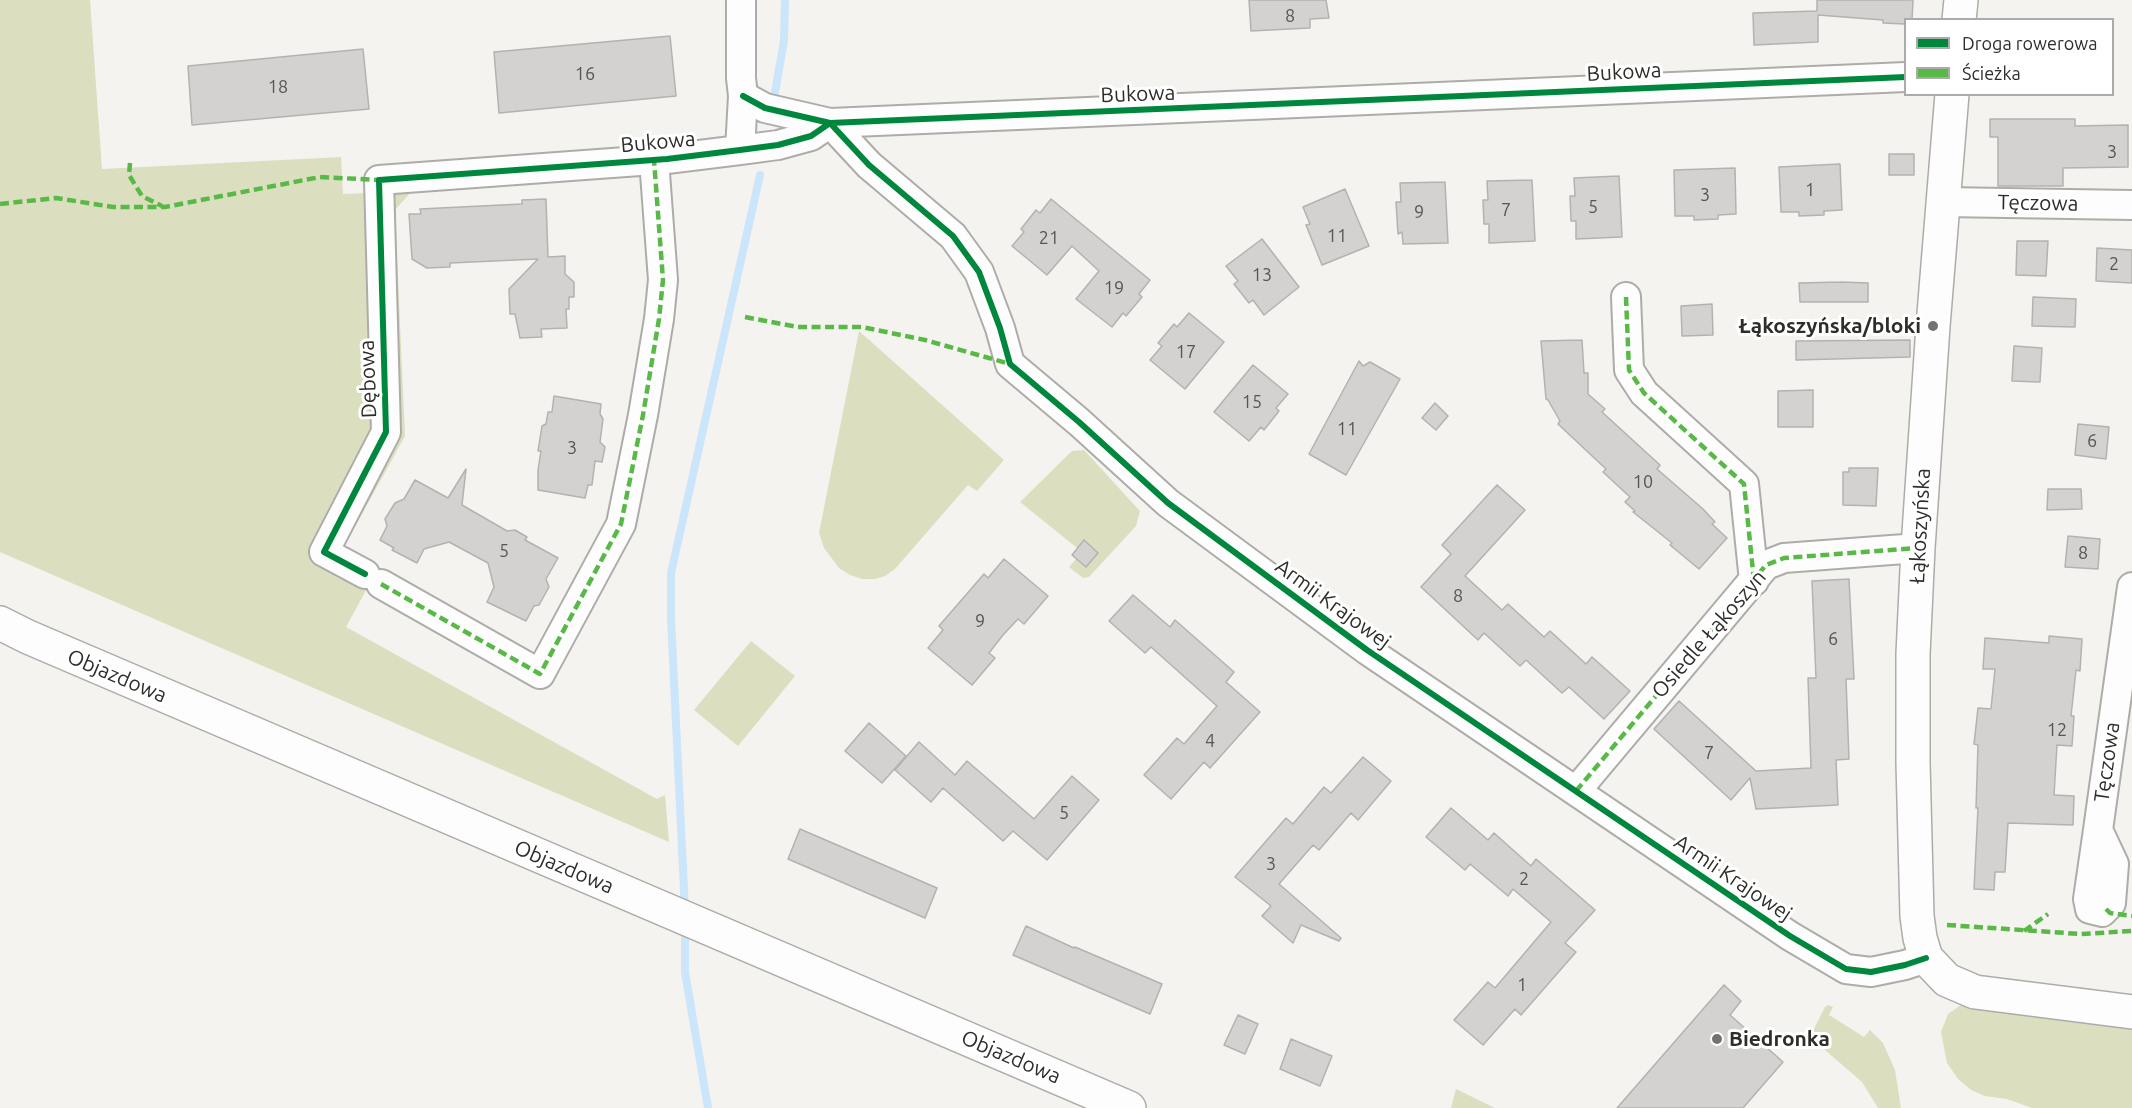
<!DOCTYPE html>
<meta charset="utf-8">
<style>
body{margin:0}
#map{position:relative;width:2132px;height:1108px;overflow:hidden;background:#f4f3ef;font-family:Ubuntu,sans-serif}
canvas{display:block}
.legend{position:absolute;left:1904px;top:18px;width:210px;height:78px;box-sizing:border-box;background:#fff;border:2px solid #ababaa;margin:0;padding:8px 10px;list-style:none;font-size:18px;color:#2d2d2a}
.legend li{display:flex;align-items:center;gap:12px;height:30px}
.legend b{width:30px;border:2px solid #ababaa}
</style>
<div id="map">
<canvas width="2132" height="1108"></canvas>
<ul class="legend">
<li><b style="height:8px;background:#00873e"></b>Droga rowerowa</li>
<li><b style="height:8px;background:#58b947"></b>Ścieżka</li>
</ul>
</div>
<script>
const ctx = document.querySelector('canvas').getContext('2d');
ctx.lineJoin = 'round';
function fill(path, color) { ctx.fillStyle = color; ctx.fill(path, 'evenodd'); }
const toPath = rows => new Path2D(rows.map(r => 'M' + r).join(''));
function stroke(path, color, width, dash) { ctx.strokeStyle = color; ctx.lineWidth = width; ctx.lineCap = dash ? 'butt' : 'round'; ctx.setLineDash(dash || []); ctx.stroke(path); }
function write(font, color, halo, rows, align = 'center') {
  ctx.font = font + ' Ubuntu,sans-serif'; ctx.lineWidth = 6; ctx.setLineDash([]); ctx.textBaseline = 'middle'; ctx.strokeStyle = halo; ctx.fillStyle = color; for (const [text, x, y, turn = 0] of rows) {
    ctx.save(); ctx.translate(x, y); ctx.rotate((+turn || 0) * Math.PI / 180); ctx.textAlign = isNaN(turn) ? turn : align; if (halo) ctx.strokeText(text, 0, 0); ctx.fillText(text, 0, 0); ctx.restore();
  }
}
const green = toPath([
 [0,0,90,0,102,169,341,157,343,194,412,191,395,210,405,436,345,545,354,560,376,572,346,627,657,799,665,795,669,842,0,552],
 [859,331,1004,460,977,491,968,485,895,569,885,576,875,579,862,579,850,575,839,568,824,548,819,533],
 [1084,450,1140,511,1136,526,1089,577,1083,578,1069,567,1082,552,1020,502,1072,451],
 [751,641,795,676,738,746,694,710],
 [1828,1005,1833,1007,1829,1015,1864,1037,1870,1030,1883,1043,1895,1070,1901,1108,1878,1108,1862,1082,1810,1037,1825,1007],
 [1961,1005,2132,1025,2132,1108,2032,1108,2007,1099,1985,1096,1971,1090,1958,1079,1947,1063,1941,1032,1948,1014],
 [1456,1089,1495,1108,1451,1108]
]);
const stream = toPath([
 [774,98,784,41,785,0],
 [685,911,671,618,671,573,760,175],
 [685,926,685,972,708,1108]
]);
const building = toPath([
 [1249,0,1326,0,1329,18,1310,19,1310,28,1251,31,1249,0],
 [1817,0,1913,0,1912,20,1905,20,1905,24,1883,23,1883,20,1818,15,1818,42,1754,45,1753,13,1817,11,1817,0],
 [670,36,676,96,499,113,494,52,670,36],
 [363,49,369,109,192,125,188,66,363,49],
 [1990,119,2075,119,2075,126,2128,125,2128,167,2063,168,2063,186,1998,186,1998,137,1990,137,1990,119],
 [1889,154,1914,154,1914,175,1889,175,1889,154],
 [1840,164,1842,210,1824,211,1824,215,1799,216,1799,212,1781,212,1779,167,1840,164],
 [1735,168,1736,214,1718,215,1718,219,1694,220,1694,216,1675,216,1674,170,1735,168],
 [1619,176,1622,237,1576,239,1576,221,1571,221,1570,196,1575,196,1574,178,1619,176],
 [1532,180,1535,241,1489,243,1489,224,1484,224,1483,200,1488,200,1487,181,1532,180],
 [1445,182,1448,243,1403,244,1402,232,1398,234,1396,202,1401,202,1400,183,1445,182],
 [1345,189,1369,246,1322,265,1306,225,1310,224,1303,207,1345,189],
 [546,199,548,257,565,256,565,274,574,282,574,297,569,297,569,309,566,309,567,328,541,329,542,337,520,338,515,314,510,314,509,289,538,259,450,263,450,267,427,268,412,259,409,214,421,214,420,209,522,204,522,200,546,199],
 [1051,199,1150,280,1139,294,1142,297,1126,316,1123,313,1112,327,1076,299,1099,271,1072,246,1047,275,1012,246,1024,232,1021,229,1036,210,1040,213,1051,199],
 [1262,239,1299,287,1264,315,1253,300,1249,303,1234,284,1238,281,1226,266,1262,239],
 [2017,241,2048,241,2046,276,2016,275,2017,241],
 [2097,248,2132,250,2132,283,2096,281,2097,248],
 [1841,282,1868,283,1868,302,1800,302,1799,283,1841,282],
 [2033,297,2076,299,2075,327,2032,326,2033,297],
 [1712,304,1713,335,1682,336,1681,306,1712,304],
 [1189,313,1224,342,1185,389,1150,360,1162,346,1158,343,1174,324,1177,327,1189,313],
 [1582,340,1584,373,1588,373,1588,394,1605,409,1602,412,1660,465,1657,469,1703,509,1715,522,1712,524,1727,538,1699,569,1670,545,1672,543,1633,512,1635,511,1625,502,1630,497,1603,472,1606,469,1558,424,1560,421,1548,400,1546,399,1541,341,1582,340],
 [1910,340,1910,357,1796,360,1796,341,1910,340],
 [2014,346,2042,348,2040,382,2012,381,2014,346],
 [1359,361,1363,366,1370,362,1400,379,1346,475,1309,454,1359,361],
 [1253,365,1288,394,1276,408,1279,411,1264,430,1261,427,1249,441,1214,412,1253,365],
 [1813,390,1813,427,1778,427,1778,391,1813,390],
 [554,396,601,404,600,414,603,419,600,442,605,447,602,462,595,461,592,485,588,485,585,498,538,490,538,470,541,451,538,451,542,426,546,424,548,412,552,412,554,396],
 [1435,403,1448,416,1436,430,1422,418,1435,403],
 [2078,424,2109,427,2106,459,2075,455,2078,424],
 [1849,468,1878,468,1876,506,1843,505,1843,472,1849,472,1849,468],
 [466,469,462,505,507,531,515,530,527,537,525,540,558,558,546,579,549,587,539,605,534,606,526,621,487,602,494,587,488,563,449,542,424,549,417,563,392,550,394,548,380,540,387,526,385,519,395,503,404,499,415,480,448,498,466,469],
 [1497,485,1525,510,1465,576,1502,610,1508,604,1544,637,1550,631,1586,664,1592,657,1630,691,1604,719,1569,687,1562,693,1526,660,1520,666,1484,633,1478,640,1421,587,1451,554,1442,545,1497,485],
 [2048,489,2081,489,2082,509,2047,510,2048,489],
 [2068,536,2100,539,2098,569,2065,567,2068,536],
 [1084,540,1098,553,1086,567,1072,555,1084,540],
 [1004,559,1048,596,1024,624,1018,619,1003,635,989,653,995,658,972,685,928,648,943,630,939,626,984,574,988,578,1004,559],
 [1849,579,1854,679,1846,679,1849,759,1836,760,1838,805,1756,809,1750,778,1731,800,1654,729,1679,701,1756,771,1811,768,1808,678,1816,678,1812,581,1849,579],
 [1133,595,1170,627,1175,620,1234,672,1226,682,1260,712,1210,768,1204,762,1171,799,1144,775,1177,738,1184,744,1217,706,1151,647,1145,653,1109,621,1133,595],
 [2049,636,2082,639,2080,671,2076,670,2071,716,2074,716,2072,746,2057,745,2054,795,2074,796,2073,825,2008,823,2005,872,1995,872,1994,890,1974,889,1978,808,1976,808,1978,745,1974,744,1978,708,1991,709,1995,669,1983,669,1985,638,2049,643,2049,636],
 [869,723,906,756,882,783,845,751,869,723],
 [919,742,955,775,967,761,1034,819,1072,776,1099,800,1047,860,1013,831,1003,841,943,788,931,802,895,770,919,742],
 [1363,757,1391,781,1358,820,1351,813,1319,850,1313,845,1279,884,1341,938,1339,941,1301,925,1293,943,1262,916,1271,906,1235,877,1286,818,1293,824,1324,787,1331,793,1363,757],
 [1451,808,1488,840,1494,833,1531,866,1536,859,1595,910,1565,943,1576,952,1521,1015,1515,1009,1483,1045,1454,1020,1488,982,1495,988,1551,922,1513,889,1508,896,1470,864,1465,870,1426,837,1451,808],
 [800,829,937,888,925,918,788,859,800,829],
 [1026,926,1074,948,1075,947,1162,984,1150,1014,1013,955,1026,926],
 [1724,985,1741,1001,1730,1015,1783,1062,1743,1108,1617,1108,1724,985],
 [1238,1015,1258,1024,1245,1054,1224,1045,1238,1015],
 [1291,1039,1332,1056,1320,1086,1280,1069,1291,1039]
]);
const street = toPath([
 [743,96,765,108,830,123,869,165,953,236,979,272,1000,328,1010,364,1079,422,1168,503,1367,650,1790,936,1846,969,1871,972,1905,965,1926,958],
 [740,150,743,96,741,78,741,0],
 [1944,202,2132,205],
 [1626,297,1629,370,1644,393,1744,484,1754,581],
 [365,574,324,552,386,432,379,180,667,159,740,150,778,145,811,136,830,123,1906,77],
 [381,584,540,674,621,524,643,415,659,319,663,280,654,160],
 [1576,791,1766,565,1784,558,1918,548],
 [2098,830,2114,864,2111,903,2102,912,2090,909,2088,899,2098,830,2132,587]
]);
const secondary = toPath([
 [1959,20,1961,0],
 [1952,94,1933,326,1918,548,1913,654,1913,763,1917,916,1920,938,1926,958,1947,980,1975,992,2132,1012]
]);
const primary = toPath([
 [0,623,28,637,1129,1108]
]);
const quiet = toPath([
 [130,163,129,175,142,196,162,206],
 [0,204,56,198,113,207,165,207,320,177,379,180],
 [1626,297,1629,370,1644,393,1744,484,1754,581],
 [745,317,798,327,862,327,925,340,1010,364],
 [381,584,540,674,621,524,643,415,659,319,663,280,654,160],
 [1576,791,1766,565,1784,558,1918,548],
 [2106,909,2110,913,2132,916],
 [1947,925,2081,934,2132,931],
 [2024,931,2048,914]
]);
const cycleway = toPath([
 [743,96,765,108,830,123,869,165,953,236,979,272,1000,328,1010,364,1079,422,1168,503,1367,650,1790,936,1846,969,1871,972,1905,965,1926,958],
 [365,574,324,552,386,432,379,180,667,159,740,150,778,145,811,136,830,123,1906,77]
]);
const markers = [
 [1933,326,6,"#73726f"],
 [1717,1039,6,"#73726f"]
];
const numberNames = [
 ["8",1290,16],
 ["16",585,74],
 ["18",278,87],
 ["3",2112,152],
 ["1",1810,190],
 ["3",1705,195],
 ["5",1593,207],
 ["7",1506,210],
 ["9",1419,212],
 ["11",1337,236],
 ["21",1049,238],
 ["2",2114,264],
 ["13",1262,275],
 ["19",1114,288],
 ["17",1186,352],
 ["15",1252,402],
 ["11",1347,429],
 ["6",2092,441],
 ["3",572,448],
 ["10",1643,482],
 ["5",504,551],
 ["8",2083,553],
 ["8",1458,596],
 ["9",980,621],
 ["6",1833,639],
 ["12",2057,730],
 ["4",1210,741],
 ["7",1709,753],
 ["5",1064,813],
 ["3",1271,864],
 ["2",1524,879],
 ["1",1522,985]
];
const streetNames = [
 ["Bukowa",1624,72,-3],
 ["Bukowa",1138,94,-2],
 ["Bukowa",658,142,-5],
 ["Tęczowa",2038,203,1],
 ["Dębowa",368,379,-92],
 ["Łąkoszyńska",1920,526,-87],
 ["Armii Krajowej",1333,604,36],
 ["Osiedle Łąkoszyn",1709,634,-49],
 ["Objazdowa",117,676,23],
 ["Tęczowa",2107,762,-82],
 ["Objazdowa",564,867,23],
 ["Armii Krajowej",1733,878,34],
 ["Objazdowa",1011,1057,23]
];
const poiNames = [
 ["Łąkoszyńska/bloki",1921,326],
 ["Biedronka",1729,1039,"left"]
];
fill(green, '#dbdfbf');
stroke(stream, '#cbe5fa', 8);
fill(building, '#d4d2d1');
stroke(building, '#b4b2b0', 1.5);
stroke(street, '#adaca9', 32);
stroke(secondary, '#adaca9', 36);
stroke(primary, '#adaca9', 36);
stroke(street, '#fdfdfd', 28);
stroke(secondary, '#fdfdfd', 33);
stroke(primary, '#fdfdfd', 33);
stroke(quiet, '#58b947', 4.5, [9, 4.5]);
stroke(cycleway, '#00873e', 6);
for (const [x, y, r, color] of markers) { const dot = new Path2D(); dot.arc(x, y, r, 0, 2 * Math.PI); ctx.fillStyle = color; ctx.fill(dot); stroke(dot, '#fff', 2); }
write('18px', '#575654', null, numberNames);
write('21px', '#2d2d2a', '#fff', streetNames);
write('bold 21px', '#2d2d2a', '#fff', poiNames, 'right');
</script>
